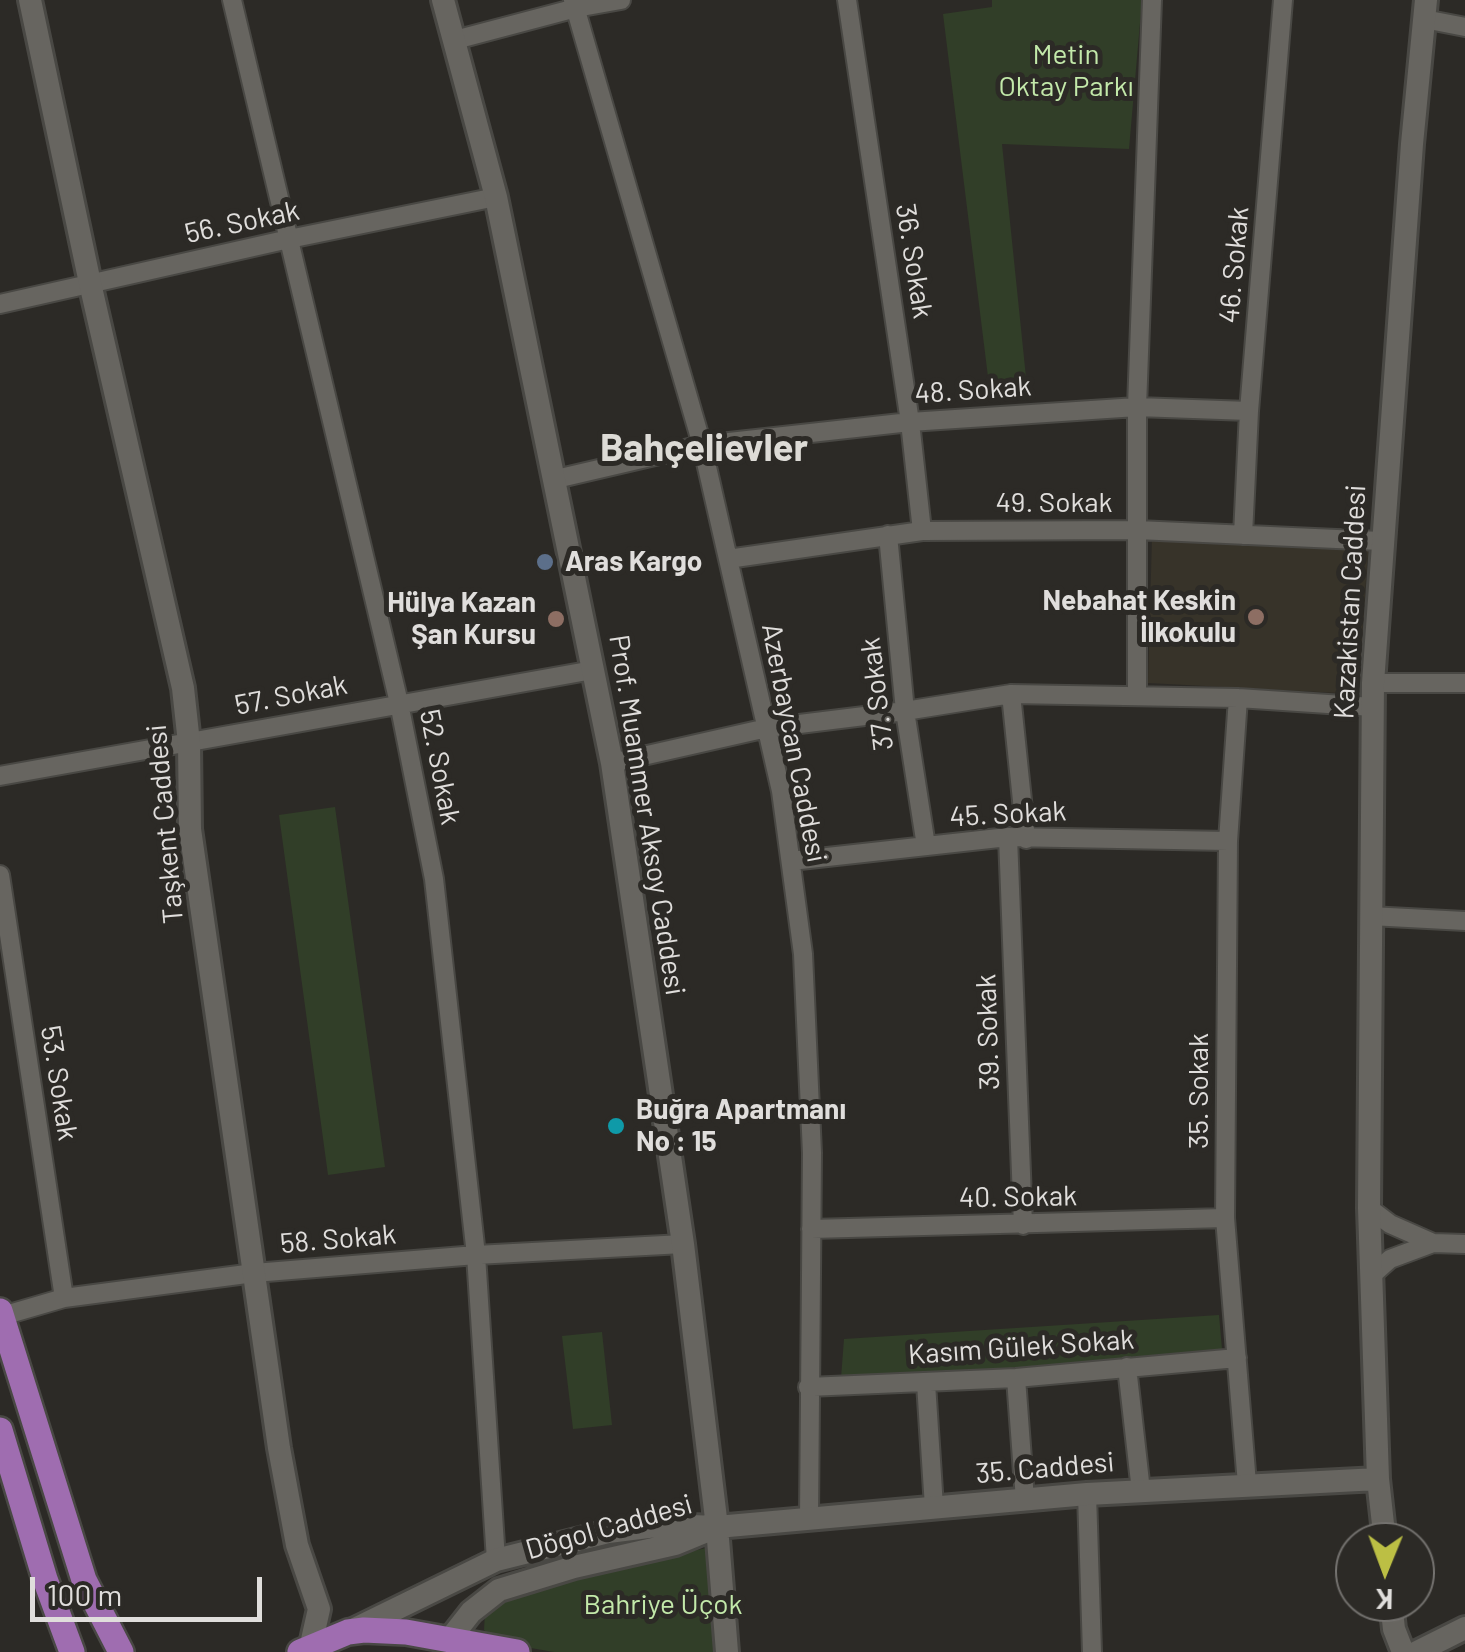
<!DOCTYPE html>
<meta charset="utf-8">
<style>
body{margin:0}
#map{position:relative;width:1465px;height:1652px;overflow:hidden;background:#2c2a26;font-family:Barlow,sans-serif}
canvas{display:block}
.north{position:absolute;left:1335px;top:1522px;width:100px;height:100px;box-sizing:border-box;background:#2c2a26;border:2px solid #74726f;border-radius:50%;rotate:181deg;font-size:28px;font-weight:700;line-height:40px;text-align:center;color:#e0dedc}
.north::after{content:'';display:block;margin:auto;width:35px;height:45px;background:#bcbf44;clip-path:polygon(50% 0,100% 100%,50% 72%,0 100%)}
.scale{position:absolute;left:30px;top:1577px;width:232px;height:45px;box-sizing:border-box;border:5px solid #e0dedc;border-top:0;padding-left:12px;font-size:30px;line-height:35px;white-space:nowrap;color:#e0dedc;-webkit-text-stroke:8px #2c2a26;paint-order:stroke}
</style>
<div id="map">
<canvas width="1465" height="1652"></canvas>
<div class="north">K</div>
<div class="scale">100 m</div>
</div>
<script>
const ctx = document.querySelector('canvas').getContext('2d');
ctx.lineJoin = 'round';
function fill(path, color) { ctx.fillStyle = color; ctx.fill(path, 'evenodd'); }
const toPath = rows => new Path2D(rows.map(r => 'M' + r).join(''));
function stroke(path, color, width, dash) { ctx.strokeStyle = color; ctx.lineWidth = width; ctx.lineCap = dash ? 'butt' : 'round'; ctx.setLineDash(dash || []); ctx.stroke(path); }
function write(font, color, halo, rows, align = 'center') {
  ctx.font = font + ' Barlow,sans-serif'; ctx.lineWidth = 10; ctx.setLineDash([]); ctx.textBaseline = 'middle'; ctx.strokeStyle = halo; ctx.fillStyle = color; for (const [text, x, y, turn = 0] of rows) {
    ctx.save(); ctx.translate(x, y); ctx.rotate((+turn || 0) * Math.PI / 180); ctx.textAlign = isNaN(turn) ? turn : align; if (halo) ctx.strokeText(text, 0, 0); ctx.fillText(text, 0, 0); ctx.restore();
  }
}
const built = toPath([
 [1152,537,1368,551,1358,694,1148,683]
]);
const green = toPath([
 [992,0,1142,0,1129,149,1002,144,1027,387,990,393,943,14,992,7],
 [335,807,385,1167,328,1175,279,815],
 [1219,1315,1222,1349,1013,1368,841,1378,844,1339],
 [602,1332,612,1425,573,1429,562,1336],
 [706,1548,716,1652,554,1652,496,1642,484,1630,485,1613,493,1603,522,1590]
]);
const street = toPath([
 [232,0,399,703,434,879,476,1255,496,1560],
 [573,0,702,445,781,791,803,954,812,1153,809,1519],
 [847,0,910,422,922,531],
 [1424,19,1465,27],
 [455,40,576,8,621,0],
 [0,304,289,239,496,197],
 [556,479,702,445,910,422,1137,407,1249,411],
 [888,535,905,711,926,846],
 [1243,535,1249,411,1283,0],
 [728,559,922,531,1137,530,1381,541],
 [1373,683,1465,683],
 [1011,694,1026,839],
 [1137,695,1137,407,1152,0],
 [1238,698,1228,841,1225,1218,1247,1484],
 [612,763,767,728,905,711,1011,694,1238,698,1373,707],
 [0,776,593,670],
 [1008,837,1023,1225],
 [791,861,1008,837,1228,841],
 [0,875,64,1298],
 [1370,916,1465,921],
 [1369,1208,1390,1224,1433,1243],
 [811,1229,1225,1218],
 [1372,1275,1390,1259,1433,1243,1465,1244],
 [2,1316,64,1298,254,1273,476,1255,683,1244],
 [1127,1367,1141,1491],
 [1016,1378,1025,1500],
 [926,1383,934,1507],
 [808,1387,1016,1378,1237,1358],
 [1087,1494,1092,1652]
]);
const secondary = toPath([
 [30,0,90,283,183,688,189,743,190,829,279,1448,297,1545,319,1609,310,1649],
 [443,0,496,197,612,763,683,1244,717,1527,727,1652],
 [1385,1542,1378,1479,1369,1208,1373,683,1412,144,1426,0],
 [1391,1602,1394,1629,1403,1652],
 [353,1630,496,1560,608,1532,664,1525,717,1527,1087,1494,1378,1479],
 [449,1640,471,1612,499,1590,574,1567,675,1544,709,1530],
 [1417,1652,1465,1628]
]);
const primary = toPath([
 [0,1311,84,1580,121,1652],
 [0,1430,45,1579,72,1652],
 [300,1652,348,1632,364,1630,406,1632,517,1652]
]);
const markers = [
 [545,562,10,"#5c6f8a"],
 [1256,617,10,"#8d6e63"],
 [556,619,10,"#8d6e63"],
 [616,1126,10,"#0f9aa8"]
];
const parkNames = [
 ["Metin",1066,55],
 ["Oktay Parkı",1066,87],
 ["Bahriye Üçok",663,1605]
];
const streetNames = [
 ["56. Sokak",242,222,-12],
 ["36. Sokak",914,261,81],
 ["46. Sokak",1234,265,-85],
 ["48. Sokak",973,390,-4],
 ["49. Sokak",1054,503],
 ["Kazakistan Caddesi",1350,602,-87],
 ["37. Sokak",877,694,-97],
 ["57. Sokak",291,695,-11],
 ["Azerbaycan Caddesi",794,743,79],
 ["52. Sokak",440,767,79],
 ["45. Sokak",1008,814,-3],
 ["Prof. Muammer Aksoy Caddesi",647,815,81],
 ["Taşkent Caddesi",165,824,-95],
 ["39. Sokak",988,1032,-92],
 ["53. Sokak",59,1083,81],
 ["35. Sokak",1199,1091,-90],
 ["40. Sokak",1018,1197,-1],
 ["58. Sokak",338,1239,-5],
 ["Kasım Gülek Sokak",1021,1347,-4],
 ["35. Caddesi",1045,1468,-5],
 ["Dögol Caddesi",609,1527,-16]
];
const poiNames = [
 ["Aras Kargo",565,562],
 ["Nebahat Keskin",1236,601,"right"],
 ["İlkokulu",1236,633,"right"],
 ["Hülya Kazan",536,603,"right"],
 ["Şan Kursu",536,635,"right"],
 ["Buğra Apartmanı",636,1110],
 ["No : 15",636,1142]
];
const districtNames = [
 ["Bahçelievler",704,448]
];
fill(built, '#373329');
fill(green, '#313e28');
stroke(street, '#494844', 22);
stroke(secondary, '#494844', 28);
stroke(primary, '#494844', 30);
stroke(street, '#676560', 18);
stroke(secondary, '#676560', 22);
stroke(primary, '#9f6db0', 25);
for (const [x, y, r, color] of markers) { const dot = new Path2D(); dot.arc(x, y, r, 0, 2 * Math.PI); ctx.fillStyle = color; ctx.fill(dot); stroke(dot, '#2c2a26', 4); }
write('28px', '#c3e9aa', '#2c2a26', parkNames);
write('28px', '#e0dedc', '#2c2a26', streetNames);
write('bold 28px', '#e0dedc', '#2c2a26', poiNames, 'left');
write('bold 38px', '#dddbd6', '#2c2a26', districtNames);
</script>
